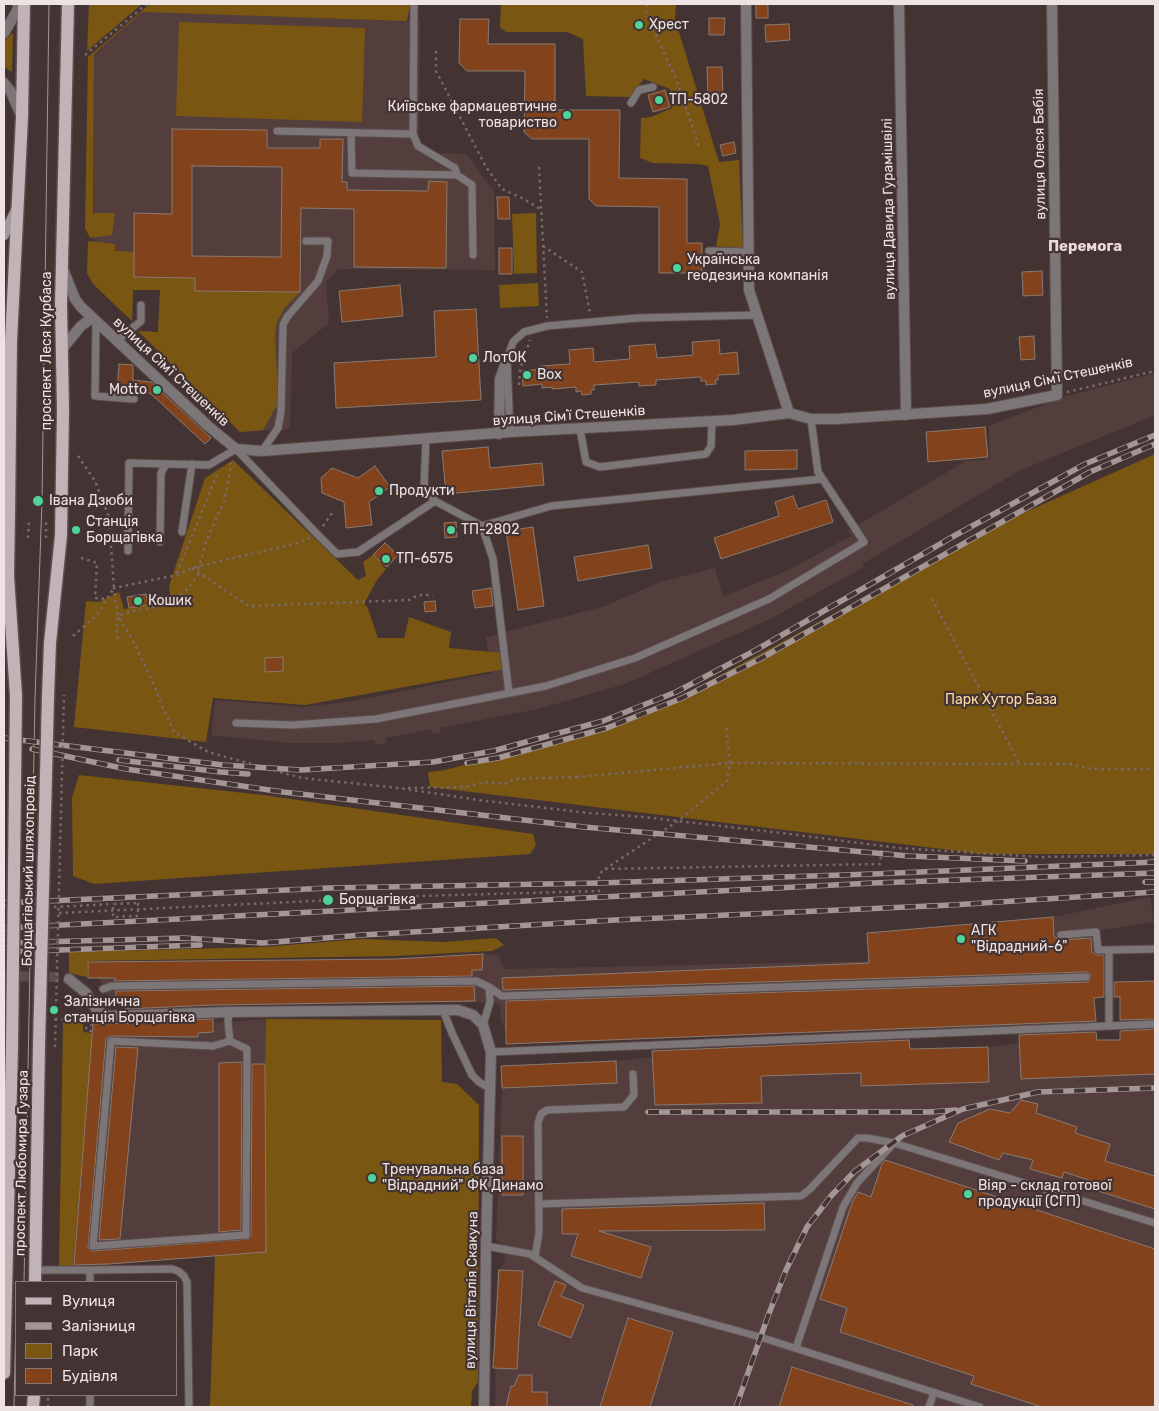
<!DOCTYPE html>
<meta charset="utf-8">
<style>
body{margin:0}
#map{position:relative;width:1159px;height:1411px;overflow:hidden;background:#433332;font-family:Rubik,sans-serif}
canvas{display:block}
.frame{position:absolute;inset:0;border:5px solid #ede3e2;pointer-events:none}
.legend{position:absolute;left:15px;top:1281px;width:162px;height:115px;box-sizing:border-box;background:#433332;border:1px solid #877978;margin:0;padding:6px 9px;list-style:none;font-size:15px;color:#ede3e2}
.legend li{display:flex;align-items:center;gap:10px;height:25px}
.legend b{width:25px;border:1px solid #877978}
</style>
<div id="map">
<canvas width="1159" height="1411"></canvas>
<div class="frame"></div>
<ul class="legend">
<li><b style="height:6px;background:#c2b3b8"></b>Вулиця</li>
<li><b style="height:6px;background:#a39695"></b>Залізниця</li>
<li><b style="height:14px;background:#7a5613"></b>Парк</li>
<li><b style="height:14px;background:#82431c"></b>Будівля</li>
</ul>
</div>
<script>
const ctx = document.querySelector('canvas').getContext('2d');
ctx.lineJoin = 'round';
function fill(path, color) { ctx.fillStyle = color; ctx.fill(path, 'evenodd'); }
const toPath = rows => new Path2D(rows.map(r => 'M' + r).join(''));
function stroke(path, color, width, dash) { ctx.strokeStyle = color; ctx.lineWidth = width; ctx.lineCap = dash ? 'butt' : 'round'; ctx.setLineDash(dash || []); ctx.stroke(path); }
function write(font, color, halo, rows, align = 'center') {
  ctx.font = font + ' Rubik,sans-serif'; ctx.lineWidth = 4.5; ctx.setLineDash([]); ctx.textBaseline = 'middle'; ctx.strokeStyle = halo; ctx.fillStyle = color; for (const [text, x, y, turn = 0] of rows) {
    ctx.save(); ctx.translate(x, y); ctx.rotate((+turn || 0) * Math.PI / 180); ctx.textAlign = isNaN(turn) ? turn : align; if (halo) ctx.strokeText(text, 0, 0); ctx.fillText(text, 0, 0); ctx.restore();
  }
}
const built = toPath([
 [142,12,420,21,419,139,425,148,438,153,466,154,494,192,495,270,338,269,326,282,329,323,292,353,290,429,240,432,138,331,158,332,160,290,133,290,132,321,93,284,94,54],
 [1155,373,1155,415,1019,471,862,564,864,567,770,619,625,684,538,709,440,728,441,733,433,734,431,729,386,738,386,743,376,745,374,740,338,743,290,743,211,735,215,700,304,707,360,700,492,673,486,637,605,606,660,582,715,568,723,597,788,570,851,536,848,531,966,461,990,459,989,426,1064,397],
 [1150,897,1154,922,1091,932,1096,1023,506,1044,506,1033,501,1019,500,1005,490,1002,122,1007,109,999,99,978,88,962,395,959,483,954,499,956,504,969,874,961,1055,948,1053,917],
 [266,1019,265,1064,266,1252,73,1267,93,1024,228,1022],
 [1155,1038,1155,1407,495,1407,497,1271,504,1264,506,1250,496,1239,502,1088,501,1066,616,1061,652,1057,988,1047,1020,1043]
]);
const green = toPath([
 [89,4,142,4,87,51],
 [150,4,410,4,407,21,142,12,94,54,93,213,115,213,112,235,90,238,85,228,88,57],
 [501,4,676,4,675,19,719,162,739,160,743,249,716,246,720,224,708,166,698,164,653,163,640,158,641,118,651,117,672,108,670,89,644,79,630,97,586,96,583,39,567,32,506,32,500,27],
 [179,22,365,28,362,122,176,116],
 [13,33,12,72,4,67,4,41],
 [536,213,537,273,514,274,512,214],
 [88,241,115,244,115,251,134,252,134,277,195,278,196,291,300,292,284,309,277,322,275,334,278,403,263,430,240,432,138,331,158,332,160,290,133,290,132,321,93,284,87,273],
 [538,283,539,306,500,308,499,285],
 [1155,454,1155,854,983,854,430,787,428,772,445,770,643,717,1008,520],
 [233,460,358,580,366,576,363,562,373,555,383,564,382,565,386,569,377,580,365,602,365,606,367,606,378,638,404,638,409,617,451,632,449,648,503,653,510,668,305,705,213,698,206,742,74,727,86,601,99,602,119,592,124,609,171,601,169,586,205,478],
 [79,775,263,795,533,834,536,845,530,854,94,884,73,876,72,798],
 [496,938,504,945,492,951,395,956,88,961,87,977,69,973,69,952,264,947,362,939,444,942],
 [266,1019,441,1020,442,1082,457,1084,479,1105,478,1382,472,1391,471,1407,210,1407,215,1256,266,1251,265,1064],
 [63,1022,83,1023,83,1032,93,1033,73,1267,59,1267]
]);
const building = toPath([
 [756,4,768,4,768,18,756,18,756,4],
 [709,18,725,18,724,35,709,35,709,18],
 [460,19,489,19,488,44,555,44,555,110,620,110,619,178,687,179,687,243,702,243,702,273,659,273,659,207,596,206,589,199,589,139,532,139,524,132,525,71,467,71,459,63,460,19],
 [789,24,790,40,766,42,765,25,789,24],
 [707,67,722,67,723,97,708,98,707,67],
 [665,90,670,107,653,112,648,95,665,90],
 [172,129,267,130,267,148,320,148,320,139,343,139,342,182,347,182,347,190,428,191,429,181,447,182,446,268,354,267,354,209,301,208,300,292,195,291,195,278,134,277,134,213,172,214,172,129],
 [192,166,282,167,281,257,192,256,192,166],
 [734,142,736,153,723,156,720,145,734,142],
 [497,197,509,197,510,219,498,219,497,197],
 [499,248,512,248,512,274,499,274,499,248],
 [1042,271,1043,295,1023,296,1022,272,1042,271],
 [400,285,403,316,342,322,339,291,400,285],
 [476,309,481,400,336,408,334,363,436,357,434,311,476,309],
 [1034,336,1035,359,1021,360,1019,337,1034,336],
 [719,340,720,354,737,352,739,374,718,375,718,380,715,380,716,384,706,385,706,381,701,381,701,377,656,380,656,385,639,386,639,382,594,385,594,390,591,390,591,394,582,395,581,391,576,392,576,387,552,389,552,387,542,388,542,384,523,386,522,371,541,369,540,366,570,364,569,350,593,348,594,362,630,359,629,346,655,344,657,358,693,355,692,342,719,340],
 [119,364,133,365,133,380,151,382,211,438,205,444,150,393,117,392,119,364],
 [985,427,988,457,928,462,926,432,985,427],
 [488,447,490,468,542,463,544,485,446,494,442,451,488,447],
 [797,450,797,469,745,470,745,451,797,450],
 [375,466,390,487,369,502,372,525,346,528,344,502,322,493,321,478,332,468,358,478,375,466],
 [793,496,798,509,826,500,833,522,721,559,714,538,779,516,775,502,793,496],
 [456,522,457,537,445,538,444,523,456,522],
 [533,527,544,606,518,610,506,531,533,527],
 [385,543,398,555,387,567,373,555,385,543],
 [648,545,652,568,578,581,574,557,648,545],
 [491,588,493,606,475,608,472,591,491,588],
 [146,594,148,605,129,608,127,597,146,594],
 [435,601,436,611,425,612,424,602,435,601],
 [283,657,283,671,265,672,265,658,283,657],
 [1053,917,1054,937,1061,940,1091,938,1092,952,1096,955,1104,955,1104,997,1094,998,1096,1021,506,1044,506,1001,1088,982,1091,976,1089,973,1086,972,503,990,502,978,869,963,867,933,1053,917],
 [483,954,482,970,472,970,472,976,115,981,115,978,88,978,88,962,395,959,483,954],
 [1155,981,1155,1019,1120,1020,1120,997,1114,997,1114,982,1155,981],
 [474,986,475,1001,213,1005,127,1009,116,1003,116,991,474,986],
 [213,1019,213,1032,198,1033,198,1037,111,1036,106,1038,88,1248,93,1251,249,1239,251,1235,252,1064,265,1064,266,1252,109,1264,74,1265,93,1024,158,1023,154,1021,213,1019],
 [1155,1029,1155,1074,1021,1079,1019,1035,1096,1032,1097,1040,1120,1040,1120,1031,1155,1029],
 [909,1040,910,1049,988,1047,989,1082,861,1086,861,1073,761,1076,762,1103,655,1105,652,1051,909,1040],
 [116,1047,138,1048,120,1239,99,1240,116,1047],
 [616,1061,617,1083,502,1088,501,1066,616,1061],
 [242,1062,241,1230,219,1232,219,1063,242,1062],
 [1021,1100,1038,1104,1036,1113,1077,1127,1075,1133,1110,1144,1105,1161,1155,1176,1155,1209,1095,1190,1098,1183,1064,1172,1062,1178,1030,1169,1033,1160,1003,1153,999,1160,949,1142,958,1123,990,1109,1010,1113,1021,1100],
 [502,1136,523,1136,523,1195,502,1195,502,1136],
 [885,1160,1155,1249,1155,1407,1042,1407,971,1384,974,1376,840,1332,847,1308,820,1299,852,1203,858,1192,871,1197,882,1164,885,1160],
 [764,1203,765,1230,599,1231,651,1247,641,1278,571,1256,578,1234,562,1234,562,1209,764,1203],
 [499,1270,523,1271,517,1369,493,1368,499,1270],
 [555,1281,566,1285,561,1296,584,1305,571,1338,538,1325,555,1281],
 [628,1318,673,1332,650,1407,600,1407,628,1318],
 [792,1367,913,1405,912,1407,779,1407,792,1367],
 [519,1375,532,1375,532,1392,547,1392,547,1407,506,1407,511,1386,514,1386,519,1375]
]);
const minorTunnel = toPath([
 [4,976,59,977,69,979]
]);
const path = toPath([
 [647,4,646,13,676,79,699,146],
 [436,51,436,71,486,167,502,189,522,198,540,209],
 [85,55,147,4],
 [539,167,547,318],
 [543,246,582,272,590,313],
 [519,385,520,369,530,340],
 [1067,392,1155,371],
 [78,456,95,481,109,517,114,588,107,599,95,598,97,563,79,557],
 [323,526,332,513],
 [28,538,29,522],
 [46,538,46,522],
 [310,538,298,543,191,568,177,575,114,588,118,616,132,639,153,682,161,704,174,732,208,752,302,778,399,788,485,801,590,813,643,817,782,833,899,848,1041,857,1155,855],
 [192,568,249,606,409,600,418,595,433,595],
 [177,573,218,472],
 [932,599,1019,763],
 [73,636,97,615,107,599],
 [118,639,116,627,118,616,129,612,173,603,190,586,199,573,199,567,207,539,224,502,231,465,230,463],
 [576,777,730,763,1071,764,1092,769,1155,769],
 [408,788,466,787,485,782,505,784,514,779,576,777],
 [605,869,678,821,727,781,730,763,726,726],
 [138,903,138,916,113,917,113,904,138,903],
 [54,907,113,904],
 [59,913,419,896,599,891,599,875,604,869,880,864,882,846],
 [55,1019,87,1020,86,1030,91,1031,92,1020],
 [48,1407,48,1395]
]);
const service = toPath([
 [631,103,639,90,653,87],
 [277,131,413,134],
 [351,133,352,173,457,175,455,168,418,146,413,134,414,4],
 [457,175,472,185,473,255],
 [709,251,748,252],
 [96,320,95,396,134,399],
 [117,341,141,321,141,305],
 [580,429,586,462,600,467,706,454,711,446,712,421],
 [510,432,507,360,513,342,524,332,547,326,637,318,757,315],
 [426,439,424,486,435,501,482,526,493,559,509,693],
 [262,451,278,428,281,412,283,325,287,317,318,281,327,256,328,241,306,241],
 [482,526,551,506,822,479],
 [182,532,192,464],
 [160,542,161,473,166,464],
 [128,551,129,463,209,465,236,449,317,534,337,554,358,552,435,501],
 [236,723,293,725,376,719,546,686,635,658,769,599,864,542,818,472,811,419],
 [1061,935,1096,932,1098,950,1109,950],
 [489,987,502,996,1086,977],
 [103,989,112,986,476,981,489,987,490,1002,483,1025],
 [443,1010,452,1033,472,1075,479,1082,491,1089],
 [229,1012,228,1022,230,1041,213,1046,111,1041,93,1246,246,1235,247,1049,230,1041],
 [1109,1026,1109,950,1155,949],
 [491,1052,1155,1024],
 [539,1204,801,1196,809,1190,858,1138,867,1138,894,1143,1155,1223],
 [486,1246,530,1254,582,1288,760,1337,980,1407],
 [535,1257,539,1233,538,1123,541,1114,547,1110,624,1107,634,1095,633,1074],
 [36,1270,90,1270],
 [90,1282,90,1270,172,1269,178,1271,184,1276,187,1282,189,1407],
 [796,1348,843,1207,857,1183,894,1143],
 [90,1395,90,1407],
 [929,1407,934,1392]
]);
const minor = toPath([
 [746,4,749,290,789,413],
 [899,4,906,415],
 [4,33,18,9,18,4],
 [4,83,11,92,21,115],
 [63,269,75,299,81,307,207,425,236,449,262,451,510,432,733,420,789,413,811,419,836,419,987,409,1057,395,1052,4],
 [62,349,81,326,92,318],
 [499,434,500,379,507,360],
 [69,979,86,993,98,1012,109,1016,229,1012,443,1010,458,1010,473,1015,483,1025,491,1052,486,1246,484,1407]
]);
const secondary = toPath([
 [4,235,16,210]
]);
const primary = toPath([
 [16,696,8,576,9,513,11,341,22,117,24,4],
 [48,697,50,643,61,535,63,410,61,305,68,4],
 [35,1282,39,1044],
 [4,1373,12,1047],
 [33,1407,34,1395]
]);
const tram = toPath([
 [24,1282,35,698,42,501,49,4],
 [14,1407,16,1316]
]);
const rail = toPath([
 [4,738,223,765,301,770,433,762,493,751,603,721,676,692,756,650,954,536,1085,464,1155,435],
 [32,749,126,769,283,792,584,827,909,856,1025,861],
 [119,760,221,772,248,774],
 [467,763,498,758,607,728,680,699,760,659,1090,472,1155,444],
 [1145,882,1155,882],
 [4,903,329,888,599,883,873,874,1155,862],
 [4,928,873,883,1155,873],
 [4,943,184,938,263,943,362,935,615,920,952,905,1155,892],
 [4,952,200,945],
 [648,1112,930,1112,956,1110],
 [736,1407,768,1316,786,1270,807,1227,831,1196,854,1172,902,1136,963,1109,1038,1092,1155,1088]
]);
const pathBridge = toPath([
 [55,1047,64,695]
]);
const primaryBridge = toPath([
 [39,1044,48,697],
 [12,1047,16,696]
]);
const markers = [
 [639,25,5,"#50d398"],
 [659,100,5,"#50d398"],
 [567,115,5,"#50d398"],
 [677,268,5,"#50d398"],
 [473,358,5,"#50d398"],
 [527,375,5,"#50d398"],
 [157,390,5,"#50d398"],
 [379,491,5,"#50d398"],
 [38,501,6,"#50d398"],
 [76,530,5,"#50d398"],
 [451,530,5,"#50d398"],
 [386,559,5,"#50d398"],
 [138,601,5,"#50d398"],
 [328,900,6,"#50d398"],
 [961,939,5,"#50d398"],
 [54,1010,5,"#50d398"],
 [372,1178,5,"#50d398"],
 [968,1194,5,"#50d398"]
];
const poiNames = [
 ["Хрест",649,25],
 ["ТП-5802",669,100],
 ["Київське фармацевтичне",557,107,"right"],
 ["товариство",557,123,"right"],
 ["Українська",687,260],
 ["геодезична компанія",687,276],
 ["ЛотОК",483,358],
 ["Box",537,375],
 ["Motto",147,390,"right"],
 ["Продукти",389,491],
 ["Івана Дзюби",49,501],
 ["Станція",86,522],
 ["Борщагівка",86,538],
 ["ТП-2802",461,530],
 ["ТП-6575",396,559],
 ["Кошик",148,601],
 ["Борщагівка",339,900],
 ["АГК",971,931],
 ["\"Відрадний-6\"",971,947],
 ["Залізнична",64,1002],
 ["станція Борщагівка",64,1018],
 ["Тренувальна база",382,1170],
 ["\"Відрадний\" ФК Динамо",382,1186],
 ["Віяр - склад готової",978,1186],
 ["продукції (СГП)",978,1202]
];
const streetNames = [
 ["вулиця Олеся Бабія",1040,154,-91],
 ["вулиця Давида Гурамішвілі",889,209,-91],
 ["проспект Леся Курбаса",47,351,-90],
 ["вулиця Сімʼї Стешенків",171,372,43],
 ["вулиця Сімʼї Стешенків",1058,378,-12],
 ["вулиця Сімʼї Стешенків",569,416,-4],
 ["Борщагівський шляхопровід",29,871,-89],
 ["проспект Любомира Гузара",22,1163,-89],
 ["вулиця Віталія Скакуна",472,1290,-89]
];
const parkNames = [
 ["Парк Хутор База",1001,700]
];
const neighbourhoodNames = [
 ["Перемога",1085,247]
];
fill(built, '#533e3d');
fill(green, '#7a5613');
fill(building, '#82431c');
stroke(building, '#897a72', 1);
stroke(minorTunnel, '#5c4d4c', 10, [10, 5]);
stroke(service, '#5e4f4e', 9);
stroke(minor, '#5e4f4e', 12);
stroke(secondary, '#5e4f4e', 12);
stroke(primary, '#5e4f4e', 15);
stroke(path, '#796a69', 2.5, [2.5, 4]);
stroke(service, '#7d7678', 7);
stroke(minor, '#7d7678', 10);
stroke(secondary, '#a4989d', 10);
stroke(primary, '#c2b3b8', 12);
stroke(tram, '#a39695', 1);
stroke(rail, '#a39695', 5.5);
stroke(rail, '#433332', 4, [11]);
stroke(primaryBridge, '#5e4f4e', 15, []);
stroke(pathBridge, '#796a69', 2.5, [2.5, 4]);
stroke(primaryBridge, '#c2b3b8', 12);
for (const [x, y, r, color] of markers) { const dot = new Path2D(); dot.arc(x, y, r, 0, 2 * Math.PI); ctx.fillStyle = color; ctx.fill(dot); stroke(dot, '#433332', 2); }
write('14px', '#ede3e2', '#433332', poiNames, 'left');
write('14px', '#ede3e2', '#433332', streetNames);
write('14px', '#fdd9a4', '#433332', parkNames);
write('bold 15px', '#edd9d7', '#433332', neighbourhoodNames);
</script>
